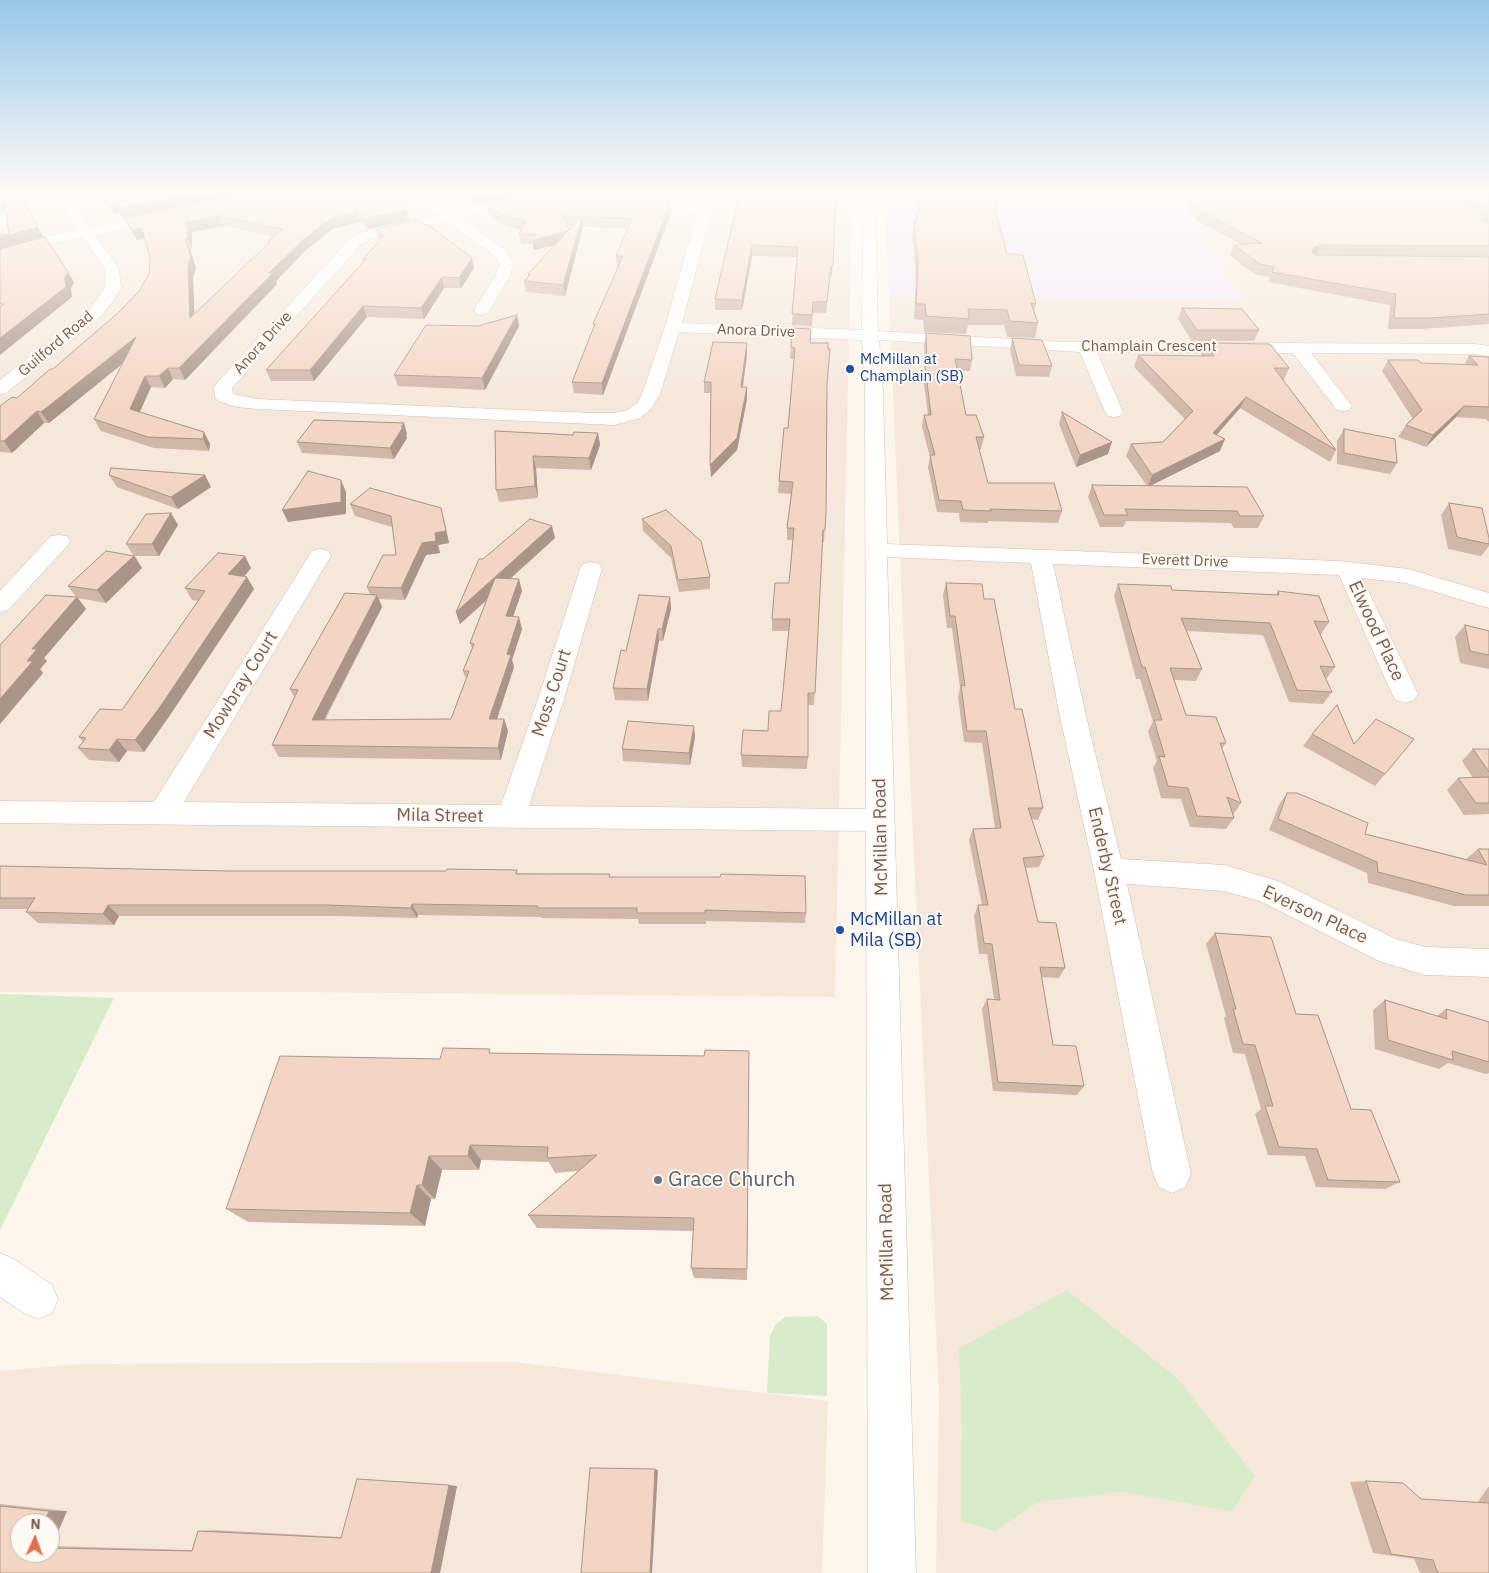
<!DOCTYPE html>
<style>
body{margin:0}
#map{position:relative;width:1489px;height:1573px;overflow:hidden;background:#fdf6ec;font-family:"IBM Plex Sans",sans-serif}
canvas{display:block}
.north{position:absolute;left:10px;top:1513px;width:50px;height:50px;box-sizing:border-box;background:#fffaf3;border:1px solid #cabbb1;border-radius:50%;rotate:2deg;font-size:14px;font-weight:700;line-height:20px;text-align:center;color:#7a5c4d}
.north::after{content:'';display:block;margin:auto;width:18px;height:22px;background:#e76f51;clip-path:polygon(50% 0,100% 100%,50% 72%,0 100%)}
</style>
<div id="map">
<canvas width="1489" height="1573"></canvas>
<div class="north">N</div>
</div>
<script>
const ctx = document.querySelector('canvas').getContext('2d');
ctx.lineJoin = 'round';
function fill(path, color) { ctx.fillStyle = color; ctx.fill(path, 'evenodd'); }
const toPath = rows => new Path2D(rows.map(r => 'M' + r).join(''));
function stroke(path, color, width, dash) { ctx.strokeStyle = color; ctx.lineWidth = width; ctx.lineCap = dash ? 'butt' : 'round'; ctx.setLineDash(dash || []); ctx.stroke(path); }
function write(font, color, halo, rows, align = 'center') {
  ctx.font = font + ' "IBM Plex Sans",sans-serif'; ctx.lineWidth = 4; ctx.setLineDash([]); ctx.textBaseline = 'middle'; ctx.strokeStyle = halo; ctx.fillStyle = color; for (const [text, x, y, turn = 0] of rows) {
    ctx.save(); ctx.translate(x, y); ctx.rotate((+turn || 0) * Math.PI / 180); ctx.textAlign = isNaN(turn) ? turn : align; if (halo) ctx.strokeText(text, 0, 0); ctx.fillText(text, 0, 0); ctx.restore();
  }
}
const residential = toPath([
 [0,192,852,192,835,997,297,992,0,992,0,228,11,225,5,212,0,213],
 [884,192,1489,192,1489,1573,936,1573,939,1395,901,581,889,296,1242,300,1181,202,1011,198,884,193],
 [514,1362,828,1401,822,1573,0,1573,0,1371,81,1364],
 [20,1523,50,1523,50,1553,20,1553]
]);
const education = toPath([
 [884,193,1181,202,1243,300,889,296]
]);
const green = toPath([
 [0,994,114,998,0,1230],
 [1067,1290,1177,1378,1255,1476,1232,1511,1122,1492,1038,1502,995,1531,961,1521,962,1428,959,1348],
 [818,1316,827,1324,827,1396,767,1393,770,1336,776,1324,785,1317]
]);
const minor = toPath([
 [58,192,70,192,71,202,90,228,164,212,171,216,164,220,95,235,119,269,121,288,114,300,101,316,6,393,0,394,0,380,89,310,105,288,105,269,83,237,49,245,0,259,0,250,41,238,78,230,59,202,58,192],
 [409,192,423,192,451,212,512,200,685,203,703,207,709,213,710,218,682,323,862,330,863,192,875,192,878,331,1062,342,1475,344,1489,346,1489,356,1475,354,1311,353,1352,406,1349,410,1343,411,1337,410,1293,353,1097,352,1123,412,1120,416,1114,417,1108,416,1105,412,1080,352,879,340,883,391,887,544,1339,561,1408,569,1489,593,1489,608,1406,583,1362,578,1418,694,1414,700,1405,703,1396,700,1392,694,1339,575,1053,564,1085,712,1121,859,1224,865,1278,881,1396,939,1425,947,1489,949,1489,977,1425,975,1379,961,1260,901,1224,891,1127,884,1191,1174,1185,1187,1172,1193,1159,1187,1153,1174,1094,871,1059,712,1031,563,887,557,916,1573,868,1573,866,831,0,823,0,801,154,802,309,556,312,551,320,549,328,551,331,556,184,802,501,805,538,699,580,569,583,564,591,562,599,564,602,569,564,699,529,806,866,809,865,391,862,340,679,332,660,394,651,409,640,418,614,425,257,409,237,407,218,401,215,397,214,387,217,383,350,239,361,233,438,215,409,192],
 [512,208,685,211,696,215,696,218,665,327,642,394,638,402,628,410,614,413,592,413,257,399,233,394,232,388,360,245,371,239,446,221,495,256,500,264,495,277,474,310,476,313,482,315,488,313,509,277,514,264,505,250,460,218,512,208],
 [980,192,1223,192,1229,196,1223,200,1194,201,986,196,980,192],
 [1406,193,1489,194,1489,202,1401,200,1400,197,1401,194,1406,193],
 [59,535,67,536,70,541,67,546,8,610,0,612,0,591,51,536,59,535],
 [0,1253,14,1259,52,1285,58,1299,52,1313,38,1319,24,1313,0,1297,0,1253]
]);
const wall = toPath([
 [98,192,253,192,123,218,119,213,114,214],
 [456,192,677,192,674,201,512,198,475,205],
 [717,192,836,192,832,276,830,276,826,313,813,313,812,326,792,325,797,257,752,256,742,310,715,310,715,299,739,193],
 [916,192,993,192,996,204,995,208,1007,254,1036,304,1034,311,1038,323,1035,338,1007,337,1004,325,968,325,966,334,924,332,923,320,914,319,916,275,912,235,916,212,918,212],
 [1188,193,1458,208,1489,222,1489,257,1316,255,1489,257,1489,324,1423,329,1388,329,1390,305,1268,282,1270,277,1256,275,1230,256,1234,245,1241,244,1196,220,1185,203],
 [1462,193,1489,194,1489,222,1457,203],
 [389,199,407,210,409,220,368,229,360,222,333,229,306,250,276,281,277,284,185,380,173,379,165,388,151,387,140,412,204,432,210,444,209,451,154,448,101,431,94,419,123,363,49,423,44,423,12,453,0,452,0,406,17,398,53,369,120,311,139,291,149,274,150,258,145,238,137,240,130,229,125,219],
 [223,226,273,236,268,241,269,244,194,314,193,277,196,268,190,249,192,249,192,232],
 [670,203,671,213,603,395,574,393,572,382,594,327,593,324,619,266,617,266,616,256,628,228,583,227,565,296,526,292,524,281,528,277,528,274,555,245,534,250,533,244,521,244,519,234,521,230,504,225,488,214,486,205],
 [567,226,572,226,569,230],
 [376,229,474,268,461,288,444,288,424,319,367,317,314,381,271,381,266,370,364,262,363,259,379,240],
 [1182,308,1259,330,1254,341,1192,341,1178,319],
 [517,315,519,326,485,390,398,386,394,375,478,326],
 [792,328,810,343,827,386,826,512,824,542,822,542,814,705,808,705,808,757,807,769,742,767,741,755,768,731,781,711,789,631,772,631,772,619,789,583,793,540,787,540,787,528,791,494,778,493,779,481,788,428,794,359,790,359],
 [926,333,972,360,970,371,957,371,966,415,984,437,981,449,979,449,988,483,1062,511,1058,523,988,521,988,523,960,522,959,513,937,512,928,467,930,457,922,427,924,415,928,415,923,377,925,366,924,345],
 [1012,338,1052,366,1049,377,1016,376,1010,350],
 [1206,343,1289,368,1284,380,1283,380,1336,450,1330,462,1240,408,1216,435,1220,451,1150,486,1264,516,1258,528,1234,528,1231,523,1126,521,1123,527,1100,527,1088,497,1092,485,1147,486,1126,456,1131,444,1163,442,1185,419,1134,367,1138,355,1202,356,1201,354],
 [747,354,743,387,747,399,737,450,711,477,711,393,704,393,704,382],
 [1469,356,1489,357,1489,422,1486,419,1456,417,1426,447,1398,437,1406,425,1413,419,1382,371,1388,360,1421,363,1464,365],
 [1062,412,1108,454,1076,467,1059,424],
 [1344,429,1397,463,1390,474,1337,464,1337,441],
 [495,431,573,435,598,433,600,445,591,470,536,468,538,498,499,502,496,490],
 [407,434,406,436,407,438,394,459,302,453,297,442],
 [109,475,211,487,178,509,117,487],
 [1449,503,1489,538,1489,546,1481,556,1448,549,1441,515],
 [350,504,441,508,444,520,449,543,438,545,440,553,426,555,405,600,379,599,382,607,325,720,451,719,466,679,463,671,472,648,470,643,487,600,460,624,456,612,483,559,555,538,510,579,522,591,513,616,522,629,512,660,514,667,497,719,504,719,508,731,501,760,279,757,272,745,294,697,290,689,370,595,367,587,396,555,392,527,355,516],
 [171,513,178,525,159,556,135,556,142,568,106,603,78,598,86,609,44,658,47,661,40,669,43,673,0,724,0,645,76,597,68,586,133,555,126,544],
 [642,519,710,577,710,589,679,592,671,558,643,531],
 [251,568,244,577,254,589,168,718,144,752,127,751,119,762,89,760,78,748,83,742,79,737,122,710,198,601,192,600,185,588],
 [946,583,984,599,1043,808,1038,820,1032,819,1044,856,1039,867,1026,868,1038,922,1065,968,1059,978,1041,977,1053,1045,1084,1086,1077,1095,993,1091,982,1009,987,999,994,999,987,954,979,954,974,916,978,905,982,905,969,840,973,829,995,828,982,743,964,742,958,697,960,688,952,628,947,628,943,595],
 [1118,584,1172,590,1276,595,1278,591,1329,622,1321,634,1320,634,1335,667,1326,679,1332,692,1323,704,1289,702,1263,635,1187,631,1202,669,1196,681,1174,680,1186,715,1226,743,1222,749,1241,803,1233,815,1234,818,1226,829,1190,827,1181,799,1161,798,1153,768,1157,761,1148,731,1153,722,1140,679,1136,679,1114,596],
 [670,597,671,609,663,641,659,641,648,701,615,700,613,688,626,651],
 [1465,625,1489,631,1489,669,1460,663,1455,637],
 [1312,734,1385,774,1375,786,1303,746],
 [695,737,690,765,623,761,622,749],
 [1473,749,1489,749,1489,814,1464,815,1447,790,1458,778,1473,778,1462,761],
 [1287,793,1365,834,1466,859,1478,849,1489,849,1489,906,1454,906,1368,883,1367,873,1269,830,1279,805],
 [0,866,228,871,610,874,610,877,806,913,805,923,706,921,706,924,639,924,638,919,541,918,541,917,418,915,417,918,334,916,119,916,114,925,38,923,26,912,28,909,0,909],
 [1215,933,1296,1014,1351,1109,1400,1182,1385,1189,1316,1187,1305,1156,1268,1155,1255,1114,1261,1109,1245,1054,1233,1053,1224,1018,1226,1016,1206,944],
 [1385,1000,1437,1016,1446,1009,1489,1022,1489,1073,1486,1074,1448,1063,1439,1069,1375,1049,1373,1010],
 [749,1051,747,1280,694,1278,691,1268,693,1231,537,1228,528,1215,578,1171,555,1173,549,1162,481,1160,479,1170,442,1170,435,1199,431,1199,425,1226,248,1222,226,1209,440,1059,493,1053,704,1056],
 [1366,1481,1421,1499,1478,1502,1488,1487,1489,1487,1489,1573,1420,1573,1414,1559,1373,1553,1350,1482],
 [457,1486,440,1573,0,1573,0,1504,67,1511,52,1546,192,1550,198,1531,213,1530,342,1537],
 [50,1523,50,1553,20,1553]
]);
const shadedWall = toPath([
 [201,192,253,192,123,218,118,208],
 [492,192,511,192,512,198,475,205,473,196],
 [674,192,677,192,674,201],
 [4,201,9,211,0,212,0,202],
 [114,203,119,213,114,214,109,204],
 [670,203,671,213,603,395,602,383],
 [407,210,409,220,368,229,365,219],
 [357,212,360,222,333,229,306,250,276,281,277,284,185,380,179,368,269,273,303,240,330,219],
 [219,216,223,226,192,232,192,249,188,239,187,222],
 [582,217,583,227,565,296,563,285],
 [38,227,44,237,0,249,0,238],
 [142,228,147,238,137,240,132,230],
 [568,231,569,241,534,250,533,240],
 [185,239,190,249,196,268,193,277,195,329,190,318],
 [752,245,752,256,742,310,742,300],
 [1321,245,1316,255,1309,257,1314,247],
 [472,258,474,268,461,288,459,278],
 [68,272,74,282,71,288,72,297,0,355,0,338,65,278],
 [442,277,444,288,424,319,421,308],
 [363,306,367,317,314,381,310,370],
 [517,315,519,326,485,390,482,378],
 [136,337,142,348,49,423,41,412],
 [747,343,747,354,741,398,741,387],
 [168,368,173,379,165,388,159,376],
 [145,376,151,387,136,420,130,409],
 [747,387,747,399,737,450,711,477,710,465],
 [1246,397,1240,408,1208,445,1213,433],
 [1464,406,1456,417,1426,447,1433,435],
 [37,411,44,423,12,453,4,441],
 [404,423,407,434,406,436,407,438,394,459,390,448],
 [204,432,210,444,209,451,203,439],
 [598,433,600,445,591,470,589,458],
 [1225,439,1220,451,1148,487,1152,475],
 [1112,442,1108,454,1076,467,1080,455],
 [533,456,536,468,538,498,535,486],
 [205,475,211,487,178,509,171,497],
 [341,480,346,492,346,514,288,522,282,510],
 [441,508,444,520,449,543,438,545,440,553,426,555,405,600,401,588,422,543,435,533],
 [171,513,178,525,159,556,152,544],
 [552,526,555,538,460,624,456,612],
 [134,556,142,568,106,603,97,590],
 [245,556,251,568,235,587,228,574],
 [247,577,254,589,168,718,144,752,135,740],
 [519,579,522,591,509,628,506,616],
 [377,595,382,607,318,731,312,720],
 [77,597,86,609,44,658,47,661,40,669,43,673,0,724,0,699,27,661,32,649],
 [670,597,671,609,663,641,662,629],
 [519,617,522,629,512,660,514,667,493,731,489,719,507,654],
 [658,629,659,641,648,701,647,689],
 [504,719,508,731,501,760,498,748],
 [694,726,695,737,690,765,689,753],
 [117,739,127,751,119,762,109,750],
 [412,904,418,915,417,918,411,908],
 [108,905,119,916,114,925,103,914],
 [470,1145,481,1160,479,1170,468,1156],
 [429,1156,442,1170,435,1199,422,1185],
 [417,1185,431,1199,425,1226,410,1213],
 [655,1469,658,1470,652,1573,650,1573],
 [449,1485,457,1486,440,1573,431,1573],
 [49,1511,67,1511,52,1546,50,1546,50,1523,44,1523]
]);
const building = toPath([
 [0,192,19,192,38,227,0,238,0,235,9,234,4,201,0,202,0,192],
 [100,192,201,192,118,208,114,203,109,204,100,192],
 [258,192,380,192,389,199,393,198,407,210,365,219,357,212,330,219,303,240,269,273,273,273,179,368,168,368,159,376,145,376,130,409,204,432,203,439,148,437,94,419,136,337,41,412,37,411,4,441,0,441,0,406,12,397,17,398,50,369,53,369,120,311,139,291,149,274,150,258,142,228,132,230,125,219,258,192],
 [219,216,283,229,268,241,271,241,190,318,188,266,191,257,185,239,188,239,187,222,219,216],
 [468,192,492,192,473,196,468,192],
 [740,192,836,192,833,266,831,266,827,302,813,302,812,315,792,314,798,247,752,245,742,300,715,299,740,192],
 [919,192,993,192,996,204,994,204,1007,254,1023,255,1036,304,1031,303,1038,323,1010,321,1007,310,968,309,969,319,926,316,925,304,916,304,918,260,914,221,917,221,916,212,921,211,919,192],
 [1218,192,1371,192,1438,193,1458,208,1489,222,1489,246,1321,245,1314,247,1312,252,1316,255,1489,257,1489,314,1430,318,1394,318,1396,294,1272,272,1274,267,1260,264,1234,245,1262,243,1199,210,1188,193,1218,192],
 [1462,193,1489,194,1489,209,1462,193],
 [510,200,670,203,602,383,572,382,595,324,593,324,623,256,616,256,632,218,582,217,563,285,524,281,530,275,528,274,568,231,533,240,536,234,519,234,526,221,502,215,486,205,510,200],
 [564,216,581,217,569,230,564,216],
 [418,219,425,225,429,225,472,258,459,278,442,277,421,308,363,306,310,370,266,370,366,259,363,259,383,236,376,229,418,219],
 [45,237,68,272,65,278,66,287,0,338,0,307,4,304,0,304,0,249,45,237],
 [1182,308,1242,309,1259,330,1197,330,1182,308],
 [517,315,482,378,394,375,426,325,478,326,517,315],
 [792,328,811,329,810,343,828,343,828,349,830,349,827,384,826,512,825,530,823,530,815,693,808,693,808,757,741,755,743,730,768,731,769,711,781,711,790,619,772,619,775,583,789,583,794,528,787,528,793,482,779,481,784,428,788,428,795,348,791,347,792,328],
 [926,333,970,336,972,360,955,359,966,415,976,415,984,437,976,437,988,483,1054,483,1062,511,990,509,991,511,963,510,961,501,939,500,930,455,935,455,924,415,931,415,925,366,927,366,926,333],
 [1012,338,1042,340,1052,366,1019,365,1012,338],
 [713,342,747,343,741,387,747,387,737,438,710,465,711,382,704,382,713,342],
 [1206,343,1270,344,1289,368,1274,368,1336,450,1246,397,1213,433,1225,439,1152,475,1131,444,1163,442,1193,411,1138,355,1214,356,1206,343],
 [1469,356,1489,357,1489,407,1464,406,1433,435,1406,425,1422,410,1388,360,1418,360,1421,363,1478,365,1469,356],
 [1062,412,1112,442,1080,455,1062,412],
 [314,420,404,423,401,427,403,427,390,448,297,442,314,420],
 [1344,429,1395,439,1397,463,1344,453,1344,429],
 [495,431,573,435,574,432,598,433,589,458,533,456,535,486,496,490,495,431],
 [111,468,205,475,171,497,109,475,111,468],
 [308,471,341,480,341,502,282,510,308,471],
 [1092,485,1247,487,1264,516,1240,516,1237,511,1125,509,1128,515,1104,515,1092,485],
 [370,488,441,508,446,531,435,533,436,541,422,543,401,588,367,587,383,555,396,555,391,516,350,504,370,488],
 [1449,503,1482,508,1489,538,1489,544,1457,537,1449,503],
 [666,510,701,541,710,577,678,580,671,546,642,519,666,510],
 [171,513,152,544,126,544,146,514,171,513],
 [530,519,552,526,456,612,479,559,483,559,530,519],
 [106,551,134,556,97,590,68,586,106,551],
 [218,553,245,556,228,574,247,577,160,707,135,740,117,739,109,750,78,748,86,738,79,737,100,709,122,710,205,591,185,588,218,553],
 [495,578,519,579,506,616,519,617,507,654,511,655,489,719,504,719,498,748,272,745,298,690,290,689,345,593,377,595,312,720,451,719,469,671,463,671,474,644,470,643,495,578],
 [946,583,982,584,984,599,994,599,1015,709,1022,709,1043,808,1028,808,1044,856,1023,858,1038,922,1056,923,1065,968,1040,967,1053,1045,1076,1046,1084,1086,998,1082,987,999,1000,1000,992,944,984,943,978,905,988,905,973,829,1001,828,986,731,967,731,961,685,965,686,955,616,950,616,946,583],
 [1118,584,1171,586,1172,590,1279,595,1278,591,1319,596,1329,622,1314,621,1335,667,1320,666,1332,692,1297,690,1270,623,1181,618,1202,669,1170,668,1186,715,1216,717,1226,743,1220,743,1241,803,1227,797,1234,818,1197,816,1188,788,1168,786,1159,756,1165,757,1154,720,1162,720,1145,667,1142,667,1118,584],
 [46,595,77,597,32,649,37,649,27,661,33,661,0,699,0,645,46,595],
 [639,595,670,597,662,629,658,629,647,689,613,688,621,650,626,651,639,595],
 [1465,625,1489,631,1489,655,1470,651,1465,625],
 [1337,705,1354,744,1376,719,1414,739,1385,774,1312,734,1337,705],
 [628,721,694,726,689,753,622,749,628,721],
 [1473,749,1489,749,1489,772,1473,749],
 [1489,777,1489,803,1476,803,1458,778,1489,777],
 [1287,793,1297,793,1368,823,1365,834,1487,865,1478,849,1489,849,1489,895,1466,895,1378,872,1377,862,1278,819,1287,793],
 [0,866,228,871,446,871,447,869,517,870,516,874,610,874,609,877,720,877,721,874,805,876,806,913,705,910,705,913,637,913,637,908,537,908,538,906,412,904,411,908,327,905,108,905,103,914,26,912,35,898,0,898,0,866],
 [1215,933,1271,937,1296,1014,1318,1015,1351,1109,1371,1110,1400,1182,1328,1180,1317,1149,1279,1147,1265,1106,1273,1106,1255,1045,1243,1044,1233,1009,1236,1009,1215,933],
 [1385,1000,1447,1019,1446,1009,1489,1022,1489,1062,1452,1051,1453,1060,1388,1040,1385,1000],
 [443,1048,490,1049,489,1053,704,1056,705,1050,749,1051,747,1269,691,1268,694,1218,528,1215,597,1155,547,1158,548,1147,470,1145,468,1156,429,1156,422,1185,417,1185,410,1213,226,1209,280,1056,440,1059,443,1048],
 [590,1468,655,1469,650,1573,581,1573,590,1468],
 [357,1479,449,1485,431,1573,0,1573,0,1506,49,1511,44,1523,20,1523,20,1553,50,1553,50,1548,192,1551,198,1531,341,1538,357,1479],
 [1366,1481,1403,1483,1421,1499,1489,1503,1489,1573,1438,1573,1433,1560,1391,1554,1366,1481]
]);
const markers = [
 [850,369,5,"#1a4fb4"],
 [840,930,5,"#1a4fb4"],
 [658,1180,5,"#6b7280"]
];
const farStreetnames = [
 ["Anora Drive",756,331,2],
 ["Anora Drive",263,343,-48],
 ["Guilford Road",56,344,-40],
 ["Champlain Crescent",1149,347],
 ["Everett Drive",1185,561,2]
];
const farTransitnames = [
 ["McMillan at",860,360],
 ["Champlain (SB)",860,377]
];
const streetNames = [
 ["Elwood Place",1376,631,65],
 ["Mowbray Court",241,685,-58],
 ["Moss Court",552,693,-72],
 ["Mila Street",440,816,1],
 ["McMillan Road",881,837,-91],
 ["Enderby Street",1107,866,77],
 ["Everson Place",1315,915,25],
 ["McMillan Road",887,1242,-91]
];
const transitNames = [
 ["McMillan at",850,920],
 ["Mila (SB)",850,941]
];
const nearWorshipnames = [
 ["Grace Church",668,1180]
];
fill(residential, '#f5e8da');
fill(education, '#f3e8fa');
fill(green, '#d8ecc9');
stroke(minor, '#d1beb0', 1);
fill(minor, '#fff');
fill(wall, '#d1b7a8');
fill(shadedWall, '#aa9588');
fill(building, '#f3d5c3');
stroke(building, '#aa9588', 1);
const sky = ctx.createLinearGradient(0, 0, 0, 412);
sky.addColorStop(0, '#97c7e8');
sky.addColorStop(0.47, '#fefbf6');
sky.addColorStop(1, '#fefbf600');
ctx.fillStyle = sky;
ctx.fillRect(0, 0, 1489, 412);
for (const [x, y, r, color] of markers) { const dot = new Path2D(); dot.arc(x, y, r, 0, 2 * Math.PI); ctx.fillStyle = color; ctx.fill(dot); stroke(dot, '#fffaf3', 2); }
write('15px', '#7a5c4d', '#fffaf3', farStreetnames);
write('15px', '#164399', '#fffaf3', farTransitnames, 'left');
write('18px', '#7a5c4d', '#fffaf3', streetNames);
write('18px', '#164399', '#fffaf3', transitNames, 'left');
write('21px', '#5b616d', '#fffaf3', nearWorshipnames, 'left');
</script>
